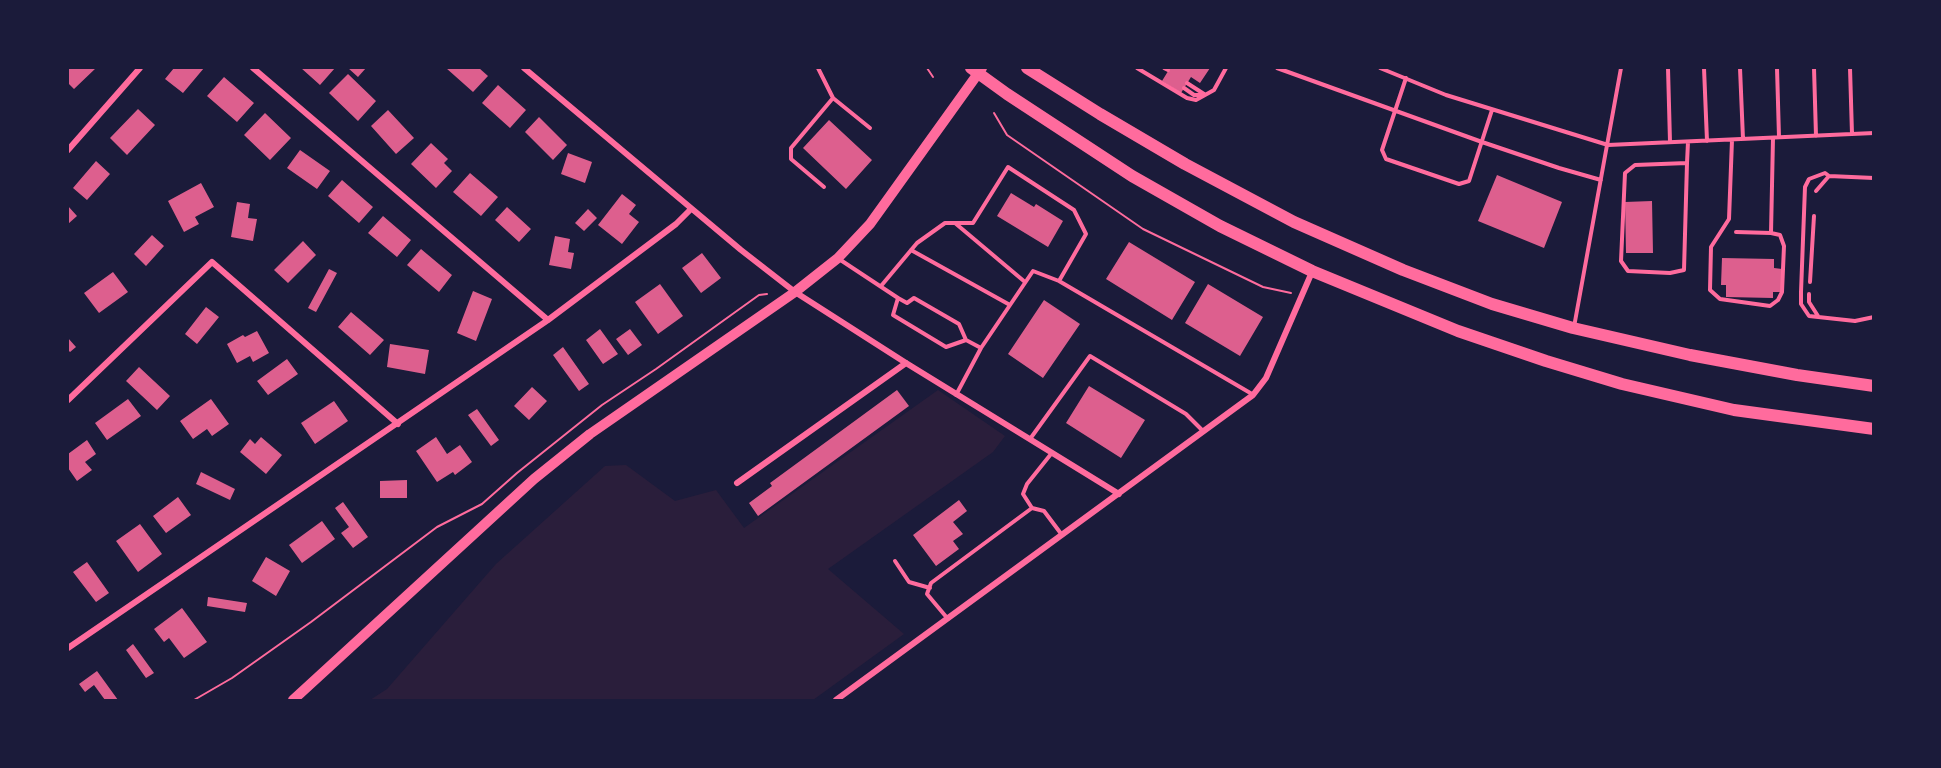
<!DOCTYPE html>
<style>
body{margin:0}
#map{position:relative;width:1941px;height:768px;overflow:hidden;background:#1b1b3a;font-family:"Nunito Sans",sans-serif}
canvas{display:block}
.frame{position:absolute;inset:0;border:69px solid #1b1b3a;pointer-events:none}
</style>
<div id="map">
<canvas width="1941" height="768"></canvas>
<div class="frame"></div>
</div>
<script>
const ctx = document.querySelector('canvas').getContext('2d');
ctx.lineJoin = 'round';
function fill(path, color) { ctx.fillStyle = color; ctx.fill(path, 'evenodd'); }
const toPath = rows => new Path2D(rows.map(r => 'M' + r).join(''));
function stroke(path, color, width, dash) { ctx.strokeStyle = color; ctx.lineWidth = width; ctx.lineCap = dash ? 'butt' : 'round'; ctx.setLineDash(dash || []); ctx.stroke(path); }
const green = toPath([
 [938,390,1005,436,993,452,828,569,904,634,813,700,370,700,387,689,496,564,605,466,626,465,675,501,716,490,744,528]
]);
const building = toPath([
 [68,68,96,68,74,89,68,83],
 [174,68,204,68,183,93,165,79],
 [301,68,335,68,320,85],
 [348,68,366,68,358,77],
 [446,68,479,68,488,76,473,92],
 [1170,68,1210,68,1200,83,1191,77,1181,93,1162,81],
 [348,74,376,101,358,121,329,93],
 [224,77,254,103,237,122,207,96],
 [498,85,526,110,510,128,482,103],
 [138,109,155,125,127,155,110,138],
 [388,110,414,138,396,154,371,126],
 [265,113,291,138,270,160,244,135],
 [539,117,567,145,553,160,525,132],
 [829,120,872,160,846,189,803,148],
 [431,143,448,159,444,163,452,171,436,188,411,164],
 [300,150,330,171,317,189,287,168],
 [568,153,592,162,585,183,561,174],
 [96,161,110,174,87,200,73,188],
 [470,173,498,197,481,216,453,192],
 [1497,175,1562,202,1544,248,1478,221],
 [342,180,373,207,359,223,328,196],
 [201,183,214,207,195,217,199,224,184,232,168,201],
 [1011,193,1034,207,1036,204,1063,221,1048,247,997,216],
 [622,194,636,205,629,214,639,222,622,244,598,225],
 [1652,201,1653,253,1626,253,1625,202],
 [237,202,250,204,248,218,257,219,253,241,231,237],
 [68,206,77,216,68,224],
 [507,207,531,229,519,242,495,220],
 [588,209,597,218,584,231,575,223],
 [383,216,411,240,397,257,368,233],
 [152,235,164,246,146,266,134,254],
 [555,236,570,239,568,252,574,253,571,269,549,265],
 [303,241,316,255,288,283,274,270],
 [1129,242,1195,282,1172,320,1106,279],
 [421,249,452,275,439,292,407,265],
 [702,253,721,278,701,293,682,268],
 [1722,258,1774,259,1774,268,1782,269,1782,292,1773,292,1773,298,1726,297,1726,285,1721,285],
 [329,269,337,273,316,312,308,308],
 [113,272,128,292,99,313,84,293],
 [660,284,683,316,658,334,635,302],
 [1208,284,1263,317,1240,356,1185,323],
 [473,291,492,299,476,341,457,333],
 [1044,300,1080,324,1043,378,1008,354],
 [206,307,219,317,197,344,185,334],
 [351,312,384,340,370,355,338,327],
 [600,329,618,354,603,364,586,340],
 [630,329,642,345,628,355,616,339],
 [257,331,269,353,253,362,250,356,237,363,227,344,243,335,245,337],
 [68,338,76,347,70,352,68,350],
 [390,344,429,350,425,374,387,367],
 [563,347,589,384,579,391,553,355],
 [287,359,298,374,268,395,257,381],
 [139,367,170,396,157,410,126,381],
 [1089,386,1145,420,1121,458,1066,423],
 [532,387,547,401,529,420,514,406],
 [897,390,909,406,758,516,749,503,772,486,770,483],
 [128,399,141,416,107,440,95,423],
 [211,399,229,424,212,436,207,429,193,439,180,421],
 [334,401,348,421,315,444,301,423],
 [477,409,499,440,491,446,468,415],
 [261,437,282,455,266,474,240,452,250,439,255,444],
 [436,437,447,454,460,445,472,462,455,475,453,472,437,482,416,451],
 [87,440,96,454,85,462,92,470,77,481,68,468,68,454],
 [201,472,235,489,230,500,196,484],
 [407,480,407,498,380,498,380,481],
 [178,497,191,515,166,533,153,516],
 [959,500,967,511,953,522,963,534,953,541,959,549,936,566,913,535],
 [343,502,368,537,353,548,341,533,349,527,335,508],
 [322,521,335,539,302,563,289,545],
 [140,524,162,554,138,572,116,541],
 [266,557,290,571,276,596,252,581],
 [87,562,109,593,96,602,73,572],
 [208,597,247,603,245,612,207,606],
 [182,608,207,642,184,658,169,638,164,642,154,629],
 [133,644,154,673,146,678,126,650],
 [97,671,118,700,105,700,94,685,85,692,79,684]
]);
const path = toPath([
 [927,68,933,77],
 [994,113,1007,135,1143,229,1263,287,1291,293],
 [194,700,232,678,311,622,437,527,482,504,517,473,602,405,656,369,759,295,767,294]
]);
const service = toPath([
 [818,68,833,98,791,148,791,159,824,187],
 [1137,68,1187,98,1196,100,1214,90,1226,68],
 [1164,68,1168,70],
 [1277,68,1482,142,1559,168,1601,180],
 [1380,68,1446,95,1608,145,1874,133],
 [1668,68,1670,142],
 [1704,68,1707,141],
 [1740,68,1743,139],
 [1777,68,1779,137],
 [1814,68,1816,136],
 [1850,68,1852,134],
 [1406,78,1382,150,1386,159,1459,184,1469,181,1492,110],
 [1187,83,1204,94],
 [1184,88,1194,95,1202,95],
 [833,98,870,128],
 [1732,140,1729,219,1711,247,1710,290,1720,299,1770,306,1778,300,1782,292,1784,246,1780,235,1771,233],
 [1687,163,1635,165,1625,173,1621,261,1628,271,1670,273,1684,270,1687,163,1688,142],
 [1874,178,1829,176,1825,173,1809,179,1805,187,1801,292,1801,304,1809,316,1855,321,1874,317],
 [1816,191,1829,176],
 [955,223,1025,282],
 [1736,232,1771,233,1773,138],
 [911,250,1010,305],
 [839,259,898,298,893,315,946,347,966,340,981,348,956,395],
 [1059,281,1252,394],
 [1810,282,1814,216],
 [881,286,917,243,945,223,973,223,1008,167,1074,210,1086,234,1059,281,1033,271,981,348],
 [1809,294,1809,302,1818,316],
 [898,298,907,303,914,298,959,324,966,340],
 [1574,327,1621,68],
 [1030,439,1090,356,1186,414,1203,431],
 [1032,508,1023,494,1027,484,1051,454],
 [895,561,909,582,930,588],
 [948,619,927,594,931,583,1032,508,1044,511,1062,535]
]);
const minor = toPath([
 [253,68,548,320],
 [524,68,741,250,795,292,906,363,1119,494],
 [68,150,140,68],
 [68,400,212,262,398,424],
 [737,483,906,363],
 [68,648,548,320,676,224,691,209],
 [836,700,1253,395,1266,378,1312,272]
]);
const secondary = toPath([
 [293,700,534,479,590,434,795,292,838,258,870,224,982,68]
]);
const primary = toPath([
 [971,68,1007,94,1132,176,1220,226,1312,271,1458,331,1546,361,1622,384,1734,410,1874,429],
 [1027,68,1100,114,1185,164,1294,222,1403,270,1492,304,1573,328,1690,355,1797,375,1874,386]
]);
fill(green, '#2a1e3b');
fill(building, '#dd5f8e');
stroke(path, '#ff6b9d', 2);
stroke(service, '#ff6b9d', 4);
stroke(minor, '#ff6b9d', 6);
stroke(secondary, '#ff6b9d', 10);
stroke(primary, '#ff6b9d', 12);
</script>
